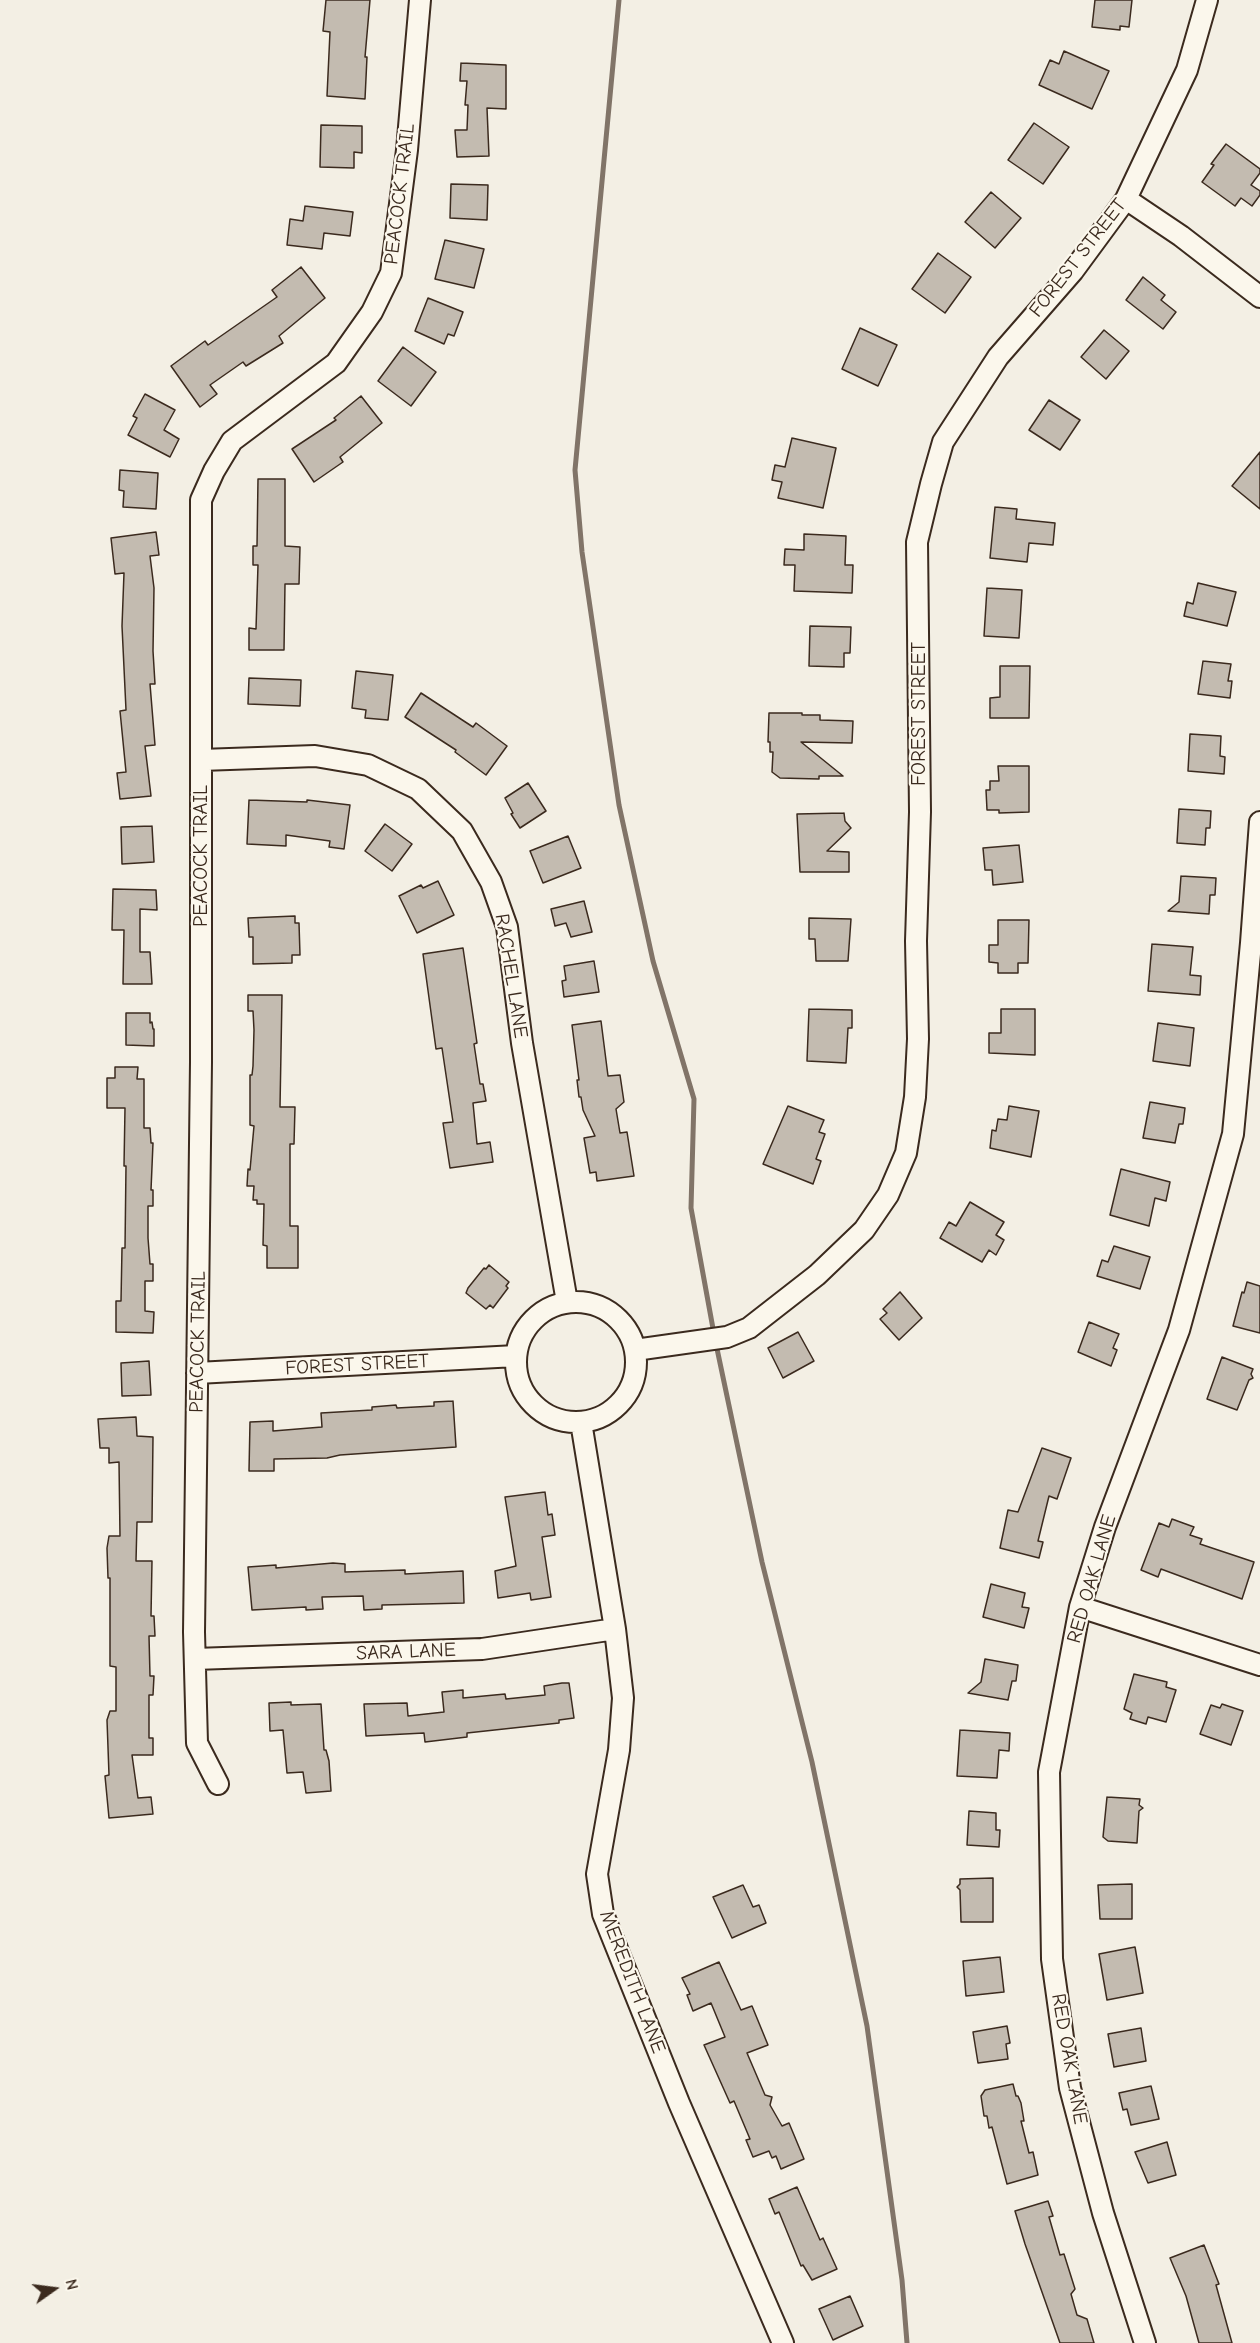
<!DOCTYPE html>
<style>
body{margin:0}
#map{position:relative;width:1260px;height:2343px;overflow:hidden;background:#f3efe4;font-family:"Comic Neue",sans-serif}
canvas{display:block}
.north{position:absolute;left:24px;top:2259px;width:60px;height:60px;-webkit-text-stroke:4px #fbf7ec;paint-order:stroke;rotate:76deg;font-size:16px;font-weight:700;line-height:24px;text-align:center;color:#3b2a1e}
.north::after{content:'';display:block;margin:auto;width:21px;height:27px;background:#3b2a1e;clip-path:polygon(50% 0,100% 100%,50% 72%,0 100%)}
</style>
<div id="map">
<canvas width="1260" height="2343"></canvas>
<div class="north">N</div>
</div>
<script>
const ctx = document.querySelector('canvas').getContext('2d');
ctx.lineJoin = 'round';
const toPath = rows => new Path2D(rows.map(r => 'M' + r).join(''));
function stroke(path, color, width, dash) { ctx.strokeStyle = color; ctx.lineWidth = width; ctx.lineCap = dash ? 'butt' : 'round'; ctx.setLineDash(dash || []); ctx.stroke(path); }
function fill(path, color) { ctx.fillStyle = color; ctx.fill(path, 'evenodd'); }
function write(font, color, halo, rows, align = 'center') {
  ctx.font = font + ' "Comic Neue",sans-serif'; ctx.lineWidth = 4.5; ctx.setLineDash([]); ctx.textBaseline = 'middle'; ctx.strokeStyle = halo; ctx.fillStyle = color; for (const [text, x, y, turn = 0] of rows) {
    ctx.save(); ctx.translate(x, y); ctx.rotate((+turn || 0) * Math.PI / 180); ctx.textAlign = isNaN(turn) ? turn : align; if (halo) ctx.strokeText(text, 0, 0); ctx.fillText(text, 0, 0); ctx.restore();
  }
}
const stream = toPath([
 [619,0,575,470,582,552,619,805,653,961,694,1099,691,1208,714,1334],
 [716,1344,762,1562,812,1762,867,2026,902,2280,907,2343]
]);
const building = toPath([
 [326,0,370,0,365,57,367,57,365,99,327,96,330,32,323,31,326,0],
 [1095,0,1132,0,1129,27,1120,26,1120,30,1092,27,1095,0],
 [1064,51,1109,71,1092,109,1039,85,1050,60,1059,64,1064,51],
 [461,63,506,65,506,109,487,108,489,156,457,157,455,130,467,130,468,105,465,105,467,81,460,81,461,63],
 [1034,123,1069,147,1043,184,1008,160,1034,123],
 [321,125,362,126,362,153,354,152,354,168,320,167,321,125],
 [1226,144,1260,169,1260,173,1251,185,1260,191,1260,195,1252,206,1241,198,1235,206,1202,182,1214,165,1211,164,1226,144],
 [451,184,488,185,487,220,450,218,451,184],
 [991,192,1021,218,995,248,965,222,991,192],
 [305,206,353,212,350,236,324,233,322,249,287,245,290,219,303,221,305,206],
 [445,240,484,249,474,288,435,279,445,240],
 [938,253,971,277,945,313,912,289,938,253],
 [301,267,325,298,279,336,283,343,246,366,243,362,210,385,217,394,200,407,171,366,205,341,208,345,277,297,272,290,301,267],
 [1143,277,1165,295,1161,300,1176,312,1163,329,1126,300,1143,277],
 [428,298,463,312,454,336,448,334,444,344,415,331,428,298],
 [860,328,897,345,878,386,842,369,860,328],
 [1104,330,1129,351,1106,379,1081,357,1104,330],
 [403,347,436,372,411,406,378,381,403,347],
 [145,394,175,410,164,430,179,439,170,457,128,435,137,418,133,416,145,394],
 [361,396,382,423,340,457,343,462,314,482,292,449,336,420,334,418,361,396],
 [1049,400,1080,420,1060,450,1029,430,1049,400],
 [792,438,836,448,823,508,778,498,782,482,772,480,775,465,785,467,792,438],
 [1260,452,1260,509,1232,486,1260,452],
 [120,470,158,473,156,509,123,507,124,491,119,490,120,470],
 [258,479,285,479,285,546,300,547,299,584,285,584,284,650,249,650,249,628,256,629,258,565,253,565,253,546,257,546,258,479],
 [995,507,1017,509,1016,519,1055,523,1053,545,1029,543,1027,562,990,558,995,507],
 [156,532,159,555,150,556,154,588,153,651,155,684,150,684,155,745,145,746,151,796,120,799,117,773,126,772,120,711,126,710,122,626,124,573,115,574,111,538,156,532],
 [804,534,846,536,845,565,853,565,852,593,794,591,795,565,784,565,785,549,804,550,804,534],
 [1198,583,1236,592,1227,626,1184,616,1187,602,1193,604,1198,583],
 [987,588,1022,590,1019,638,984,636,987,588],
 [810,626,851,627,850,653,844,653,844,667,809,666,810,626],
 [1203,661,1231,664,1228,681,1232,681,1230,698,1198,694,1203,661],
 [1000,666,1030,666,1029,718,990,718,990,698,1000,697,1000,666],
 [356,671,393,675,388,720,365,718,366,710,352,708,356,671],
 [249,678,301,680,300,706,248,704,249,678],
 [421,693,473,727,476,723,507,746,486,775,455,752,456,750,405,717,421,693],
 [769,713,802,713,802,715,820,715,820,720,853,721,852,743,801,742,843,776,819,776,819,779,780,778,772,772,773,752,770,752,770,742,768,742,769,713],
 [1190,734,1221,736,1220,756,1225,757,1224,774,1188,771,1190,734],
 [998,766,1029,766,1029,812,999,813,999,810,987,810,986,790,990,790,990,781,999,781,998,766],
 [528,783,546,811,520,828,511,814,513,813,505,798,528,783],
 [249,800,307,802,307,800,350,805,344,849,329,847,330,841,286,835,286,846,247,844,249,800],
 [1179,809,1211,811,1210,828,1206,828,1205,845,1177,843,1179,809],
 [844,813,845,821,851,828,827,851,849,852,849,872,800,872,797,814,844,813],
 [385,824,412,844,392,871,365,851,385,824],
 [152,826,154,862,122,864,121,827,152,826],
 [568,836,581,868,543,883,530,851,568,836],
 [1019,845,1023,882,993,885,992,870,985,870,983,848,1019,845],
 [1181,876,1216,878,1215,895,1210,895,1209,914,1168,911,1179,902,1181,876],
 [438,881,454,915,417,933,399,896,421,885,423,888,438,881],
 [113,889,156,890,157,910,140,909,140,952,150,952,152,984,123,984,124,930,112,930,113,889],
 [584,901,592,932,571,937,566,923,555,926,551,909,584,901],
 [295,916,295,923,299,923,300,955,292,955,292,963,253,964,253,937,249,937,248,918,295,916],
 [809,918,851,919,848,961,816,961,815,939,809,939,809,918],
 [998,920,1029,920,1028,963,1018,963,1018,973,998,973,998,963,989,962,989,945,998,945,998,920],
 [1152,944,1193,947,1190,975,1201,976,1200,995,1148,991,1152,944],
 [463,948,477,1043,474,1044,480,1084,483,1084,486,1101,473,1103,477,1144,490,1142,493,1162,450,1168,443,1123,453,1122,442,1048,436,1049,423,954,463,948],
 [594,961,599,992,564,997,562,981,566,980,564,966,594,961],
 [248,995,282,995,280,1107,295,1107,294,1144,290,1144,290,1226,298,1226,298,1268,267,1268,267,1246,263,1245,264,1204,257,1204,257,1200,253,1200,254,1186,247,1186,248,1169,250,1170,254,1126,250,1125,250,1075,252,1075,253,1066,254,1030,253,1011,248,1011,248,995],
 [809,1009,852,1010,852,1028,848,1028,846,1063,807,1061,809,1009],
 [1001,1009,1035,1009,1035,1055,989,1053,989,1033,1001,1033,1001,1009],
 [126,1013,150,1013,150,1023,152,1022,153,1029,154,1029,154,1046,126,1045,126,1013],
 [601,1021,608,1076,620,1075,624,1102,616,1109,620,1133,627,1132,634,1176,597,1181,596,1172,590,1173,584,1138,595,1136,583,1110,581,1097,579,1097,577,1080,579,1080,572,1025,601,1021],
 [1158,1023,1194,1028,1190,1066,1153,1061,1158,1023],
 [115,1067,138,1067,137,1079,144,1079,144,1128,150,1128,151,1143,153,1143,151,1190,153,1190,153,1206,148,1206,148,1238,150,1264,153,1264,153,1281,145,1281,145,1311,154,1312,153,1333,116,1332,116,1301,121,1301,122,1248,125,1248,126,1166,124,1166,125,1108,107,1108,107,1078,115,1078,115,1067],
 [1150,1102,1185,1108,1183,1124,1179,1124,1175,1143,1143,1138,1150,1102],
 [788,1106,824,1120,819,1132,825,1134,816,1159,821,1161,813,1184,763,1164,788,1106],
 [1009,1106,1039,1111,1031,1157,990,1148,992,1130,996,1131,998,1119,1007,1120,1009,1106],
 [1121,1169,1170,1182,1166,1201,1155,1198,1149,1226,1110,1215,1121,1169],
 [970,1202,1004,1222,996,1235,1004,1240,996,1255,989,1250,982,1262,940,1238,949,1222,956,1226,970,1202],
 [1114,1246,1150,1257,1140,1289,1097,1276,1102,1260,1108,1262,1114,1246],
 [489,1265,509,1282,506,1286,508,1288,493,1308,490,1305,486,1309,466,1293,468,1288,484,1268,486,1269,489,1265],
 [1247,1282,1260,1286,1260,1333,1233,1326,1242,1292,1244,1293,1247,1282],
 [900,1292,922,1318,899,1340,880,1319,887,1313,883,1309,900,1292],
 [1089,1322,1119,1334,1113,1348,1117,1350,1111,1366,1078,1352,1089,1322],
 [798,1332,814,1361,783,1378,768,1348,798,1332],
 [1222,1357,1253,1369,1251,1374,1253,1378,1249,1380,1237,1410,1207,1399,1222,1357],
 [149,1361,151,1395,122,1396,121,1363,149,1361],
 [453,1401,456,1447,340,1455,327,1458,274,1459,274,1471,249,1471,250,1422,273,1421,273,1431,322,1427,321,1413,372,1410,372,1407,396,1405,397,1408,434,1406,434,1402,453,1401],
 [136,1417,137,1436,153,1437,152,1522,137,1522,136,1561,152,1561,151,1616,154,1616,155,1636,149,1636,150,1676,154,1676,153,1695,149,1695,149,1738,153,1738,153,1755,132,1755,138,1798,151,1797,153,1814,109,1818,105,1776,109,1775,107,1720,110,1711,116,1711,116,1667,110,1666,110,1578,108,1578,107,1548,109,1536,120,1536,119,1462,109,1463,109,1448,100,1448,98,1419,136,1417],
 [1042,1448,1071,1458,1057,1499,1049,1496,1038,1541,1043,1542,1039,1558,1000,1548,1008,1510,1018,1512,1042,1448],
 [545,1492,548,1515,552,1514,555,1535,542,1537,551,1597,531,1600,530,1593,498,1598,495,1571,516,1566,505,1497,545,1492],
 [1172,1519,1194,1527,1190,1535,1202,1539,1200,1544,1254,1562,1242,1599,1161,1569,1158,1577,1141,1570,1159,1523,1169,1527,1172,1519],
 [333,1563,345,1564,345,1572,405,1570,405,1574,463,1571,464,1603,382,1605,382,1609,364,1610,363,1596,322,1597,323,1609,306,1610,306,1607,252,1610,248,1567,276,1565,276,1568,333,1563],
 [991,1584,1025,1593,1022,1607,1029,1608,1024,1628,983,1617,991,1584],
 [985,1659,1018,1665,1016,1681,1012,1681,1008,1700,968,1693,981,1682,985,1659],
 [1134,1674,1167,1682,1166,1687,1176,1690,1166,1722,1148,1717,1146,1724,1130,1719,1132,1713,1124,1709,1134,1674],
 [562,1683,569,1683,574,1718,559,1720,559,1723,467,1733,467,1737,425,1742,424,1733,366,1736,364,1704,407,1703,408,1716,444,1712,442,1692,463,1690,463,1698,505,1694,506,1699,545,1695,544,1686,562,1683],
 [291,1702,291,1705,321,1704,324,1750,326,1750,329,1761,331,1791,306,1793,303,1772,287,1773,283,1730,270,1731,269,1703,291,1702],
 [1222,1704,1243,1711,1231,1745,1200,1734,1211,1705,1220,1708,1222,1704],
 [960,1730,1010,1733,1009,1751,999,1750,997,1778,957,1776,960,1730],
 [1107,1797,1140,1799,1139,1805,1143,1808,1139,1811,1137,1843,1108,1841,1103,1837,1107,1797],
 [969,1811,996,1813,996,1830,1000,1830,999,1847,967,1845,969,1811],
 [993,1878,993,1922,961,1922,960,1890,957,1887,960,1884,960,1879,993,1878],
 [1132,1884,1132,1919,1100,1919,1098,1885,1132,1884],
 [743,1885,753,1907,759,1905,766,1923,732,1938,713,1897,743,1885],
 [1135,1947,1143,1993,1107,2000,1099,1954,1135,1947],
 [1000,1957,1004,1992,966,1996,963,1961,1000,1957],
 [719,1962,741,2010,752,2006,768,2045,747,2053,765,2095,772,2097,770,2105,782,2126,789,2123,804,2159,781,2169,776,2156,772,2158,769,2151,753,2157,746,2140,750,2139,734,2101,730,2103,704,2045,725,2037,711,2003,693,2011,687,1995,690,1994,682,1978,719,1962],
 [1007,2026,1010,2043,1006,2044,1008,2059,978,2063,973,2032,1007,2026],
 [1141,2028,1146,2061,1114,2067,1108,2034,1141,2028],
 [1013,2084,1016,2096,1018,2096,1021,2103,1024,2121,1021,2121,1029,2153,1033,2152,1038,2175,1007,2184,992,2127,989,2128,987,2116,984,2116,981,2096,985,2090,1013,2084],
 [1151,2086,1159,2119,1131,2125,1127,2109,1123,2110,1119,2093,1151,2086],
 [1167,2142,1176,2175,1148,2183,1135,2152,1167,2142],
 [797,2187,820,2240,823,2238,837,2269,812,2280,803,2265,801,2266,779,2212,775,2214,769,2199,797,2187],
 [1048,2201,1053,2216,1049,2217,1060,2255,1064,2254,1075,2289,1071,2294,1077,2315,1087,2319,1094,2343,1060,2343,1025,2244,1015,2211,1048,2201],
 [1204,2245,1219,2284,1216,2285,1232,2343,1199,2343,1186,2296,1170,2258,1204,2245],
 [850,2296,863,2326,833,2340,819,2309,850,2296]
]);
const street = toPath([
 [1126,199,1181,236,1260,297],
 [201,760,315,756,368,765,418,789,462,831,491,882,507,927,522,1043,567,1302],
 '516 1362a60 60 0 1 1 120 0a60 60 0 1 1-120 0Z',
 [635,1350,727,1337,749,1328,817,1275,864,1230,888,1195,906,1153,915,1097,918,1039,916,941,920,812,917,542,931,484,943,442,998,357,1073,271,1126,199,1187,70,1207,0],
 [197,1373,516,1356],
 [581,1422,615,1629,623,1698,619,1750,597,1874,603,1914,679,2103,783,2343],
 [1080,1607,1260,1665],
 [195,1659,482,1649,615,1629],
 [218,1784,197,1743,194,1632,201,1062,201,500,214,471,232,441,336,363,372,312,391,273,407,150,420,0],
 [1145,2343,1103,2213,1070,2088,1052,1959,1049,1772,1080,1607,1105,1527,1179,1330,1233,1134,1251,943,1260,822]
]);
const streetNames = [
 ["PEACOCK TRAIL",400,194,-83],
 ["FOREST STREET",1078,258,-52],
 ["FOREST STREET",919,714,-90],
 ["PEACOCK TRAIL",201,856,-90],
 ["RACHEL LANE",511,976,81],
 ["PEACOCK TRAIL",198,1342,-89],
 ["FOREST STREET",357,1365,-3],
 ["RED OAK LANE",1092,1579,-74],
 ["SARA LANE",406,1652,-2],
 ["MEREDITH LANE",632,1982,69],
 ["RED OAK LANE",1069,2059,80]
];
stroke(stream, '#817468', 5);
fill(building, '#c3bbb0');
stroke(building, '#3b2a1e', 1.5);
stroke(street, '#3b2a1e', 24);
stroke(street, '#fbf7ec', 20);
write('20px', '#3b2a1e', '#fbf7ec', streetNames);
</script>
